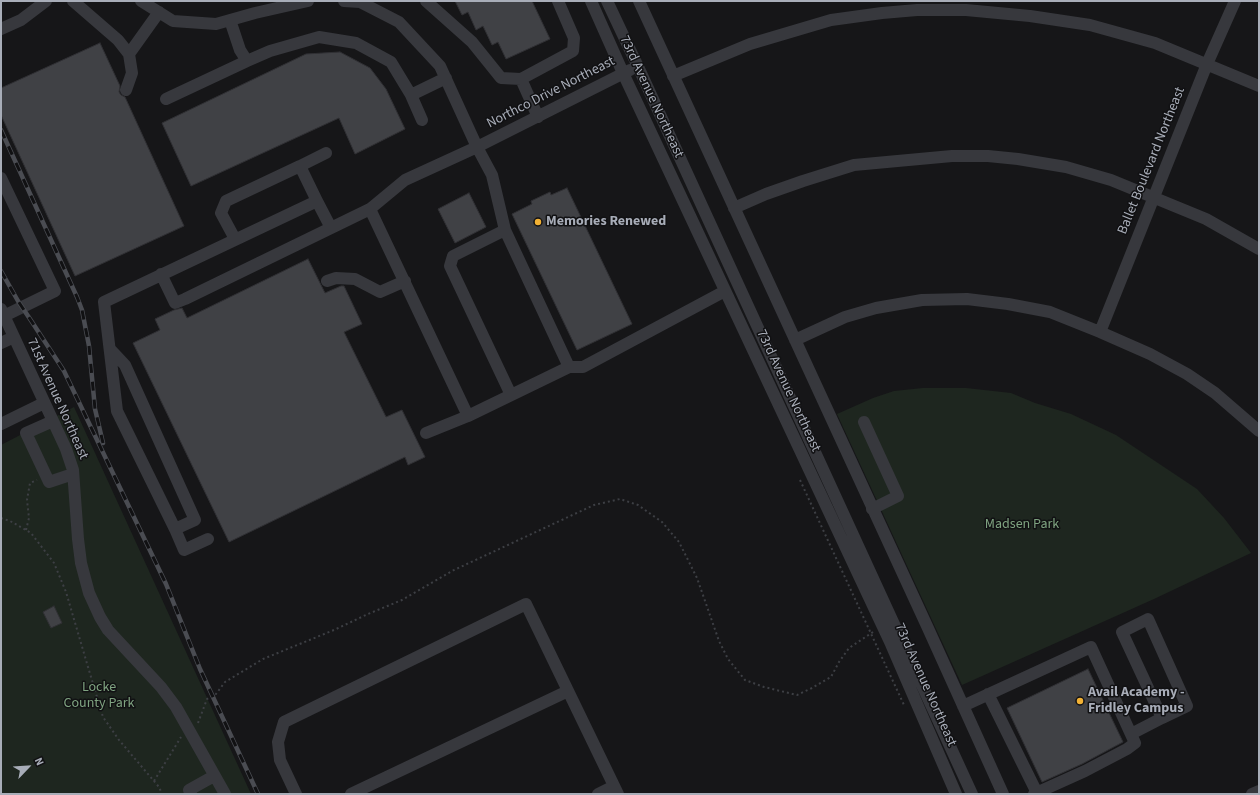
<!DOCTYPE html>
<style>
body{margin:0}
#map{position:relative;width:1260px;height:795px;overflow:hidden;background:#161618;font-family:"Source Sans 3",sans-serif}
canvas{display:block}
.frame{position:absolute;inset:0;border:2px solid #a8adb8;pointer-events:none}
.north{position:absolute;left:8px;top:747px;width:40px;height:40px;-webkit-text-stroke:3px #111113;paint-order:stroke;rotate:65deg;font-size:11px;font-weight:700;line-height:16px;text-align:center;color:#a8adb8}
.north::after{content:'';display:block;margin:auto;width:14px;height:18px;background:#a8adb8;clip-path:polygon(50% 0,100% 100%,50% 72%,0 100%)}
</style>
<div id="map">
<canvas width="1260" height="795"></canvas>
<div class="frame"></div>
<div class="north">N</div>
</div>
<script>
const ctx = document.querySelector('canvas').getContext('2d');
ctx.lineJoin = 'round';
function fill(path, color) { ctx.fillStyle = color; ctx.fill(path, 'evenodd'); }
const toPath = rows => new Path2D(rows.map(r => 'M' + r).join(''));
function stroke(path, color, width, dash) { ctx.strokeStyle = color; ctx.lineWidth = width; ctx.lineCap = dash ? 'butt' : 'round'; ctx.setLineDash(dash || []); ctx.stroke(path); }
function write(font, color, halo, rows, align = 'center') {
  ctx.font = font + ' "Source Sans 3",sans-serif'; ctx.lineWidth = 3; ctx.setLineDash([]); ctx.textBaseline = 'middle'; ctx.strokeStyle = halo; ctx.fillStyle = color; for (const [text, x, y, turn = 0] of rows) {
    ctx.save(); ctx.translate(x, y); ctx.rotate((+turn || 0) * Math.PI / 180); ctx.textAlign = isNaN(turn) ? turn : align; if (halo) ctx.strokeText(text, 0, 0); ctx.fillText(text, 0, 0); ctx.restore();
  }
}
const green = toPath([
 [923,388,966,388,1011,393,1035,403,1071,414,1116,435,1197,489,1224,518,1251,553,1154,599,962,685,837,414,873,398,894,391],
 [74,407,251,794,1,794,1,445]
]);
const building = toPath([
 [455,1,532,1,550,39,506,59,498,42,492,45,483,26,476,30,468,12,462,15,455,1],
 [100,43,120,86,119,92,121,95,125,97,184,226,75,276,1,115,1,88,100,43],
 [340,52,370,68,386,89,405,129,355,154,339,118,191,186,162,123,306,54,340,52],
 [567,188,632,324,577,350,512,214,532,204,531,201,550,192,551,195,567,188],
 [469,193,486,227,455,243,438,209,469,193],
 [308,259,325,293,341,286,344,286,362,324,344,332,386,417,402,410,425,457,408,465,405,457,229,542,133,343,160,330,155,319,174,310,182,308,187,318,308,259],
 [54,606,62,623,51,628,43,612,54,606],
 [1088,669,1123,742,1082,764,1042,782,1007,708,1088,669]
]);
const path = toPath([
 [800,480,904,705],
 [1,518,10,521,31,533,54,563,66,592,88,667,103,717,119,740,159,787,162,794],
 [26,530,29,518,27,500,30,483,37,480],
 [198,723,207,699,216,694,225,682,263,659,334,630,368,614,402,600,454,570,594,505,620,499,638,505,662,522,679,542,697,578,719,641,728,659,745,680,764,687,797,695,812,688,831,677,839,662,849,648,873,632],
 [154,781,181,737]
]);
const minor = toPath([
 [73,1,118,40,129,54,159,12],
 [141,1,173,21,216,24,255,13,308,1],
 [344,1,360,2,399,22,440,66,477,147,492,175,505,230,569,367,468,416,370,209],
 [426,1,472,42,501,78,521,79,573,51,574,38,558,1],
 [591,1,623,73,891,644,956,794],
 [607,1,641,73,972,794],
 [639,1,927,626,1003,794],
 [230,20,240,50,247,61,270,51,319,37,356,43,391,62,411,95,446,78],
 [1,29,21,20,46,1],
 [673,76,750,44,831,20,882,13,917,10,966,10,1030,16,1090,25,1155,43,1259,86],
 [521,79,538,117],
 [126,90,132,73,129,54],
 [411,95,422,120],
 [166,99,247,61],
 [300,166,326,153],
 [1,178,55,291,4,316],
 [734,208,766,194,803,181,854,165,952,156,988,156,1018,159,1066,167,1111,180,1206,219,1259,249],
 [505,230,453,256,450,266,511,395],
 [235,239,221,213,226,201,300,166,317,201],
 [161,274,175,303,185,299,370,209,405,180,477,147,630,70],
 [327,281,336,278,355,279,380,292,405,281],
 [1,309,66,449,73,470,78,539,81,563,89,593,100,617,108,630,161,687,176,707,225,794],
 [1100,332,1207,64,1235,1],
 [795,340,845,317,876,308,922,300,967,299,1008,304,1050,312,1100,332,1150,354,1187,374,1215,393,1259,431],
 [1,343,14,337],
 [110,349,125,365,195,520,175,529,117,411,104,302,317,201,331,228],
 [569,367,583,367,725,291],
 [53,421,26,433,49,482,67,476,73,475],
 [864,422,898,496,872,509],
 [1,424,44,403],
 [426,433,468,416],
 [175,529,184,550,208,539],
 [988,694,1037,793],
 [963,706,1091,647,1135,743,1127,749,1085,771,1034,794],
 [1131,734,1162,718,1187,706,1148,619,1122,632,1162,718],
 [191,794,189,790,214,776],
 [296,794,280,760,278,742,284,722,526,604,618,794],
 [351,794,568,691],
 [598,794,614,786],
 [1252,794,1259,791]
]);
const rail = toPath([
 [1,130,77,297,82,310,89,346,95,409,103,443],
 [1,271,18,301,32,322,64,371,166,584,200,669,258,794]
]);
const markers = [
 [538,222,4,"#f2b134"],
 [1080,701,4,"#f2b134"]
];
const streetNames = [
 ["Northco Drive Northeast",551,93,-27],
 ["73rd Avenue Northeast",651,97,65],
 ["Ballet Boulevard Northeast",1152,161,-68],
 ["73rd Avenue Northeast",788,391,65],
 ["71st Avenue Northeast",57,399,66],
 ["73rd Avenue Northeast",925,685,66]
];
const poiNames = [
 ["Memories Renewed",546,222],
 ["Avail Academy -",1088,693],
 ["Fridley Campus",1088,709]
];
const parkNames = [
 ["Madsen Park",1022,525],
 ["Locke",99,688],
 ["County Park",99,704]
];
fill(green, '#1e261f');
fill(building, '#404145');
stroke(building, '#303034', 1);
stroke(path, '#3d3f44', 2, [2, 3]);
stroke(minor, '#37383d', 12);
stroke(rail, '#4a4c52', 4.5);
stroke(rail, '#111113', 3, [9]);
for (const [x, y, r, color] of markers) { const dot = new Path2D(); dot.arc(x, y, r, 0, 2 * Math.PI); ctx.fillStyle = color; ctx.fill(dot); stroke(dot, '#111113', 1.5); }
write('14px', '#a8adb8', '#111113', streetNames);
write('bold 14px', '#a8adb8', '#111113', poiNames, 'left');
write('14px', '#7fa381', '#111113', parkNames);
</script>
